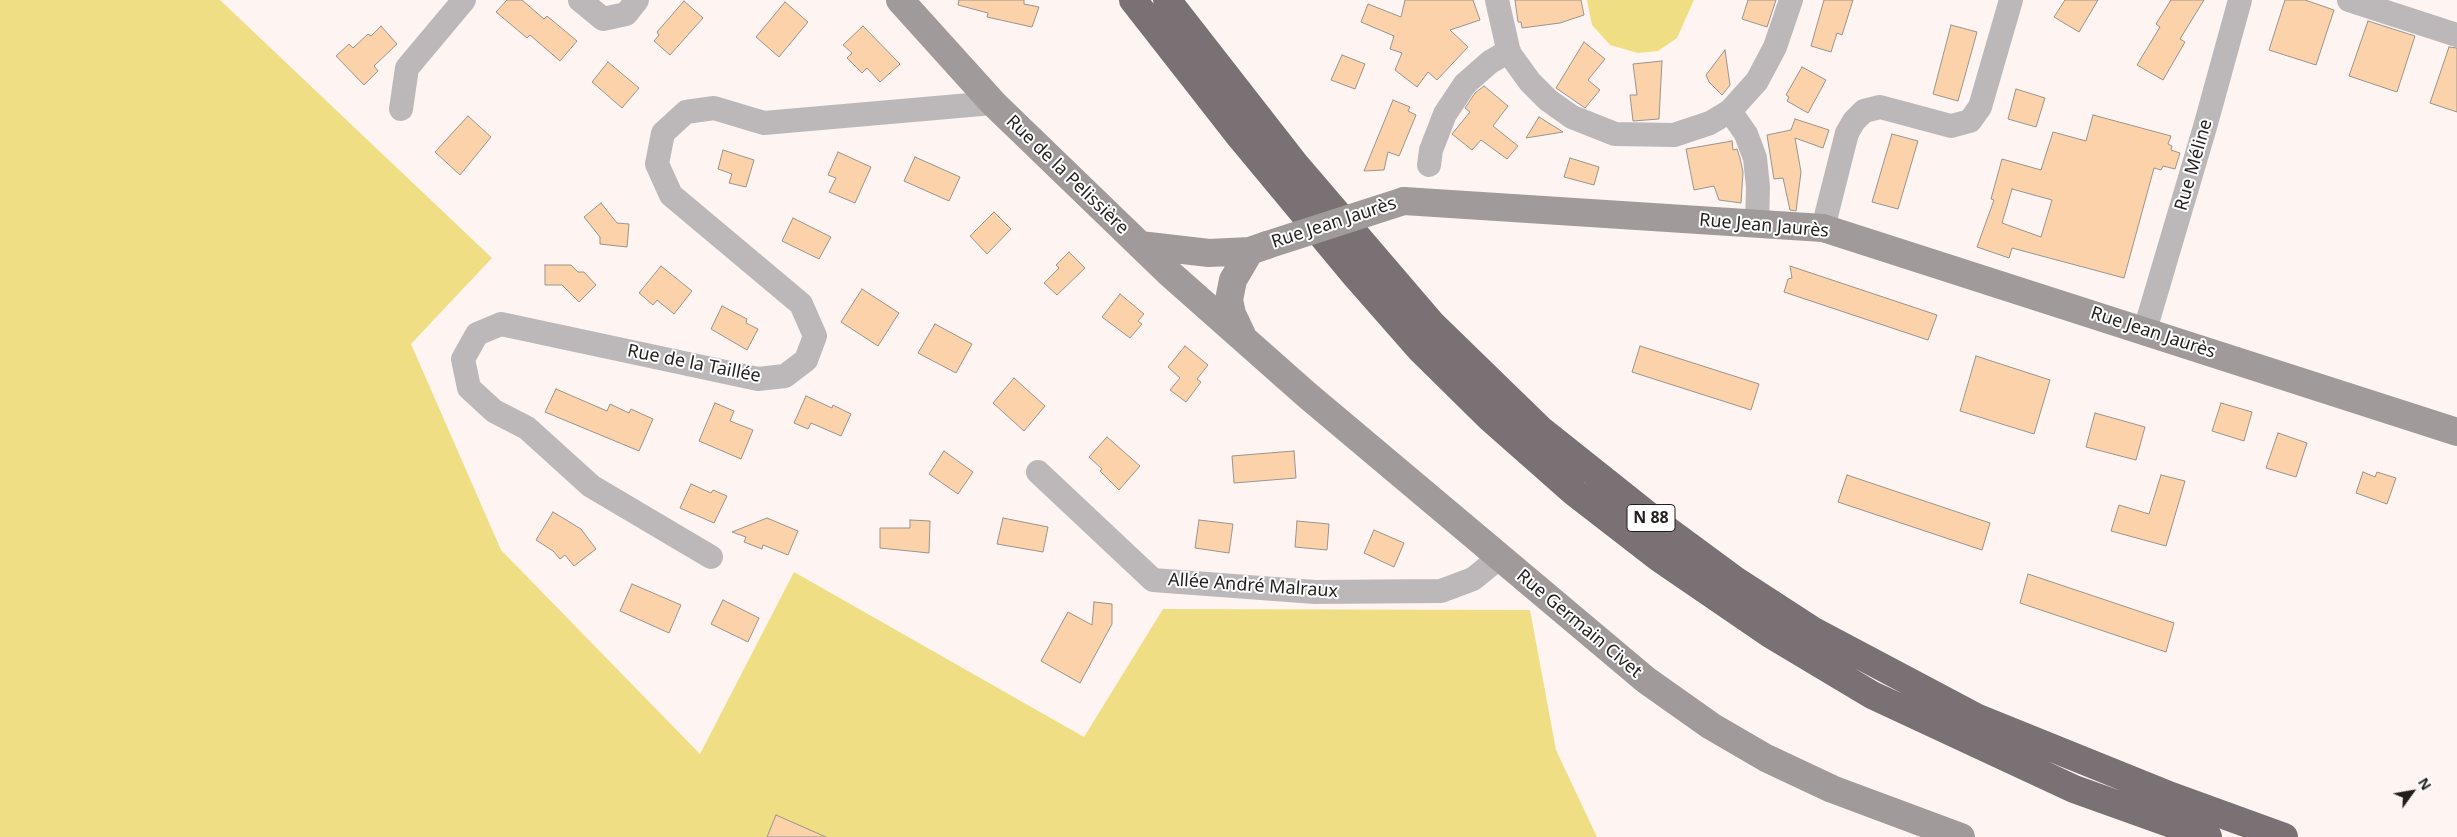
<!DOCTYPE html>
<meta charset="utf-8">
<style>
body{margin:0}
#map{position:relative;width:2457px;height:837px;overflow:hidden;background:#fef4f2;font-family:"Noto Sans",sans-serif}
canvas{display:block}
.north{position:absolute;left:2387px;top:767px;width:50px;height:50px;-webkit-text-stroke:4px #fff;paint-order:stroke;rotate:58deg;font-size:14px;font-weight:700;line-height:20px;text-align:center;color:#221e1d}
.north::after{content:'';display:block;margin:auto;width:18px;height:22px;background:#221e1d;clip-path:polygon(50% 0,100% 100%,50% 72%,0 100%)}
</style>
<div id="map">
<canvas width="2457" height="837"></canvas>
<div class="north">N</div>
</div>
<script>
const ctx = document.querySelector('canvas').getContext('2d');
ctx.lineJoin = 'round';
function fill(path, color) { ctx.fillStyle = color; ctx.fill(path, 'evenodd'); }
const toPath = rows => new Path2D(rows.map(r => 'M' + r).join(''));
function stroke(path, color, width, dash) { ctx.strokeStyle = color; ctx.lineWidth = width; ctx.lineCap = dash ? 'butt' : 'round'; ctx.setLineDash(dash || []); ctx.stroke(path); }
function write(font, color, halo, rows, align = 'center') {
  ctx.font = font + ' "Noto Sans",sans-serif'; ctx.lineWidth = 4; ctx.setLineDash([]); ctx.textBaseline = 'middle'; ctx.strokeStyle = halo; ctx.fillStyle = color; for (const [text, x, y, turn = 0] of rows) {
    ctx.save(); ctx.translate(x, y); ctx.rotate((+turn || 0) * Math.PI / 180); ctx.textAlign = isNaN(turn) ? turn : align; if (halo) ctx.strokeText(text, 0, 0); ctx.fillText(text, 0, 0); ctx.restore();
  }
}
const green = toPath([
 [0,0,220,0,492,258,411,344,501,550,700,754,794,572,1084,737,1163,609,1530,610,1556,750,1597,837,0,837],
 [1587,0,1694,0,1677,38,1658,51,1638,53,1610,45,1592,25]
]);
const building = toPath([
 [507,0,522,0,544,19,547,16,577,41,560,61,530,35,527,38,496,12,507,0],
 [959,0,1024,0,1024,4,1039,7,1032,27,987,17,988,13,958,5,959,0],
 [1405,0,1473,0,1480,20,1450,30,1468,47,1437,80,1428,72,1417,87,1395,70,1402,53,1390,49,1394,36,1361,22,1368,4,1401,17,1405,0],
 [1515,0,1581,0,1584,15,1560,23,1522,28,1521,22,1518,22,1515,0],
 [1748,0,1776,0,1767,27,1742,19,1748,0],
 [1824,0,1853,0,1842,35,1837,33,1831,52,1811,46,1824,0],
 [2065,0,2098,0,2079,32,2054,17,2065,0],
 [2171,0,2204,0,2180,39,2185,42,2163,80,2137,65,2160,27,2156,24,2171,0],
 [2285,0,2305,0,2334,10,2316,65,2269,50,2285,0],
 [684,1,703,18,670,55,654,41,659,35,657,32,684,1],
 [785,2,808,22,779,57,756,37,785,2],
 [2368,21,2415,36,2397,92,2349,76,2368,21],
 [1951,25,1977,32,1958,101,1933,94,1951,25],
 [381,26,397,44,374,66,378,71,364,85,336,56,349,44,353,48,368,34,371,36,381,26],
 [863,26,900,64,880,82,867,68,862,73,847,58,852,53,843,45,863,26],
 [1584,42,1605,59,1588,80,1600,90,1585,108,1556,88,1584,42],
 [2449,47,2457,48,2457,112,2430,103,2449,47],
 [1725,50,1730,85,1722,95,1709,82,1706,75,1725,50],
 [1342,55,1365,64,1355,89,1331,80,1342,55],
 [1662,61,1659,119,1633,121,1630,95,1637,95,1633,64,1662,61],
 [608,62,639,88,622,108,592,82,608,62],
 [1802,67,1826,80,1808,113,1787,101,1789,97,1786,95,1802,67],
 [1484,86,1508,106,1493,126,1518,146,1507,159,1481,140,1472,150,1452,134,1470,112,1465,108,1475,93,1484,86],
 [2016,89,2045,98,2036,127,2008,119,2016,89],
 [1393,100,1410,107,1408,111,1416,115,1400,154,1399,156,1388,152,1384,170,1364,171,1393,100],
 [2093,115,2171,136,2168,144,2172,146,2171,150,2180,153,2175,169,2163,166,2161,170,2154,168,2124,278,2012,248,2009,258,1977,247,1994,200,1991,199,2002,159,2041,170,2053,132,2086,141,2093,115],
 [2012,189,2052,200,2041,237,2002,223,2012,189],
 [468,116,491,137,460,175,435,152,468,116],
 [1539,117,1563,132,1526,138,1539,117],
 [1795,119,1829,130,1823,148,1795,138,1801,172,1796,211,1790,210,1783,178,1774,179,1767,135,1791,130,1795,119],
 [1892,134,1918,141,1898,209,1872,202,1892,134],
 [1732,141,1733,150,1737,149,1740,158,1743,172,1741,203,1719,200,1714,186,1694,190,1686,149,1732,141],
 [723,150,754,160,746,187,729,183,732,174,718,169,723,150],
 [838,152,871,167,855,203,829,192,836,178,828,175,838,152],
 [915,157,960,177,949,201,904,181,915,157],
 [1570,158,1599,167,1594,185,1564,177,1570,158],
 [601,203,617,223,629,224,627,247,600,244,600,237,584,217,601,203],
 [994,212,1011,229,987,254,970,236,994,212],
 [793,218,831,237,819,259,782,241,793,218],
 [1069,252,1085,268,1057,295,1044,283,1059,268,1056,265,1069,252],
 [545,265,571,265,578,272,584,272,596,285,579,302,562,285,545,285,545,265],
 [661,266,692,291,674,314,657,300,653,305,639,293,661,266],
 [1790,266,1937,315,1928,340,1784,292,1788,279,1792,278,1790,266],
 [862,289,899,313,878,346,841,322,862,289],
 [1120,294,1144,314,1138,321,1142,324,1130,338,1102,317,1120,294],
 [722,306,747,319,746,323,758,329,747,350,711,329,722,306],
 [935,324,972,344,956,373,918,353,935,324],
 [1185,346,1208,365,1197,379,1201,382,1186,402,1170,390,1180,378,1168,367,1185,346],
 [1640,346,1759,384,1751,410,1632,372,1640,346],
 [1976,356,2050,380,2034,434,1960,411,1976,356],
 [1014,378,1045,406,1024,431,993,403,1014,378],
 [556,389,607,411,610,404,629,413,631,409,653,419,639,451,545,412,556,389],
 [806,396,832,408,833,405,851,414,841,436,811,423,808,429,794,423,806,396],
 [715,403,734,411,730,421,753,430,741,459,699,441,715,403],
 [2221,403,2252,412,2244,441,2212,431,2221,403],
 [2095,413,2145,427,2136,460,2086,447,2095,413],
 [2278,433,2307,443,2296,477,2266,468,2278,433],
 [1107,437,1140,466,1119,490,1100,471,1102,469,1089,457,1107,437],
 [944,451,973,472,958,494,929,474,944,451],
 [1294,451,1296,478,1234,483,1232,456,1294,451],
 [2363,472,2375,477,2377,472,2396,478,2387,504,2356,493,2363,472],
 [1847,475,1990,523,1982,550,1838,502,1847,475],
 [2161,475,2185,481,2166,546,2111,531,2119,505,2149,514,2161,475],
 [691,484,711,493,713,490,727,496,714,523,680,508,691,484],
 [553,512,581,529,596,549,574,566,565,555,560,559,553,551,536,540,553,512],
 [767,518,798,531,788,555,763,545,762,549,744,542,746,537,732,532,767,518],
 [1003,518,1048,527,1043,552,997,544,1003,518],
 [910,520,930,521,929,553,880,548,880,528,910,528,910,520],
 [1199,520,1233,524,1229,553,1195,548,1199,520],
 [1297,521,1329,524,1327,550,1295,547,1297,521],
 [1374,530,1404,543,1394,567,1364,553,1374,530],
 [2028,574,2174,623,2166,652,2020,603,2028,574],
 [632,584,681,605,669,633,620,611,632,584],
 [723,600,759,618,748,642,711,624,723,600],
 [1094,602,1112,604,1112,624,1080,683,1041,661,1068,612,1092,625,1094,602],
 [776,815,826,837,767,837,776,815]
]);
const street = toPath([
 [580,0,603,19,626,14,637,0],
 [1497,0,1509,53,1530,82,1548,100,1572,117,1615,134,1674,135,1710,123,1730,111,1757,81,1775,47,1791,0],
 [2349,0,2457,35],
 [401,109,407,68,464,0],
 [1730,111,1746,134,1755,158,1758,187,1757,225],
 [1429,165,1431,150,1445,114,1465,84,1490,62,1509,51],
 [1823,228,1847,133,1854,121,1864,111,1880,107,1951,126,1970,121,1980,107,2011,0],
 [2145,330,2205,127,2240,0],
 [1038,472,1153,580,1315,592,1441,591,1473,579,1499,558],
 [711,557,591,486,527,428,494,411,469,388,463,359,477,334,501,324,758,379,785,376,806,360,815,336,801,304,671,195,657,164,663,133,686,112,714,108,764,123,993,103]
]);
const secondary = toPath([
 [900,0,993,103,1168,272,1307,395,1646,680,1711,726,1766,758,1832,789,1961,837],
 [1404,201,1823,228,2457,432],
 [1140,245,1209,253,1250,251,1267,245],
 [1242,335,1232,314,1229,300,1233,280,1250,251]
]);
const highway = toPath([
 [1133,0,1237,133,1355,275,1420,349,1490,418,1575,493,1659,558,1770,634,1872,695,2074,789,2208,837],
 [1167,0,1295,164,1432,324,1541,430,1659,524,1735,580,1812,630,1978,718,2171,796,2284,837]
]);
const secondaryBridge = toPath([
 [1267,245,1404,201]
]);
const shields = [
 [1651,518,48]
];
const shieldNames = [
 ["N 88",1651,518]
];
const streetNames = [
 ["Rue Méline",2194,165,-74],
 ["Rue de la Pelissière",1067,175,44],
 ["Rue Jean Jaurès",1334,223,-18],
 ["Rue Jean Jaurès",1764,226,5],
 ["Rue Jean Jaurès",2153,333,18],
 ["Rue de la Taillée",694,364,11],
 ["Allée André Malraux",1253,586,4],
 ["Rue Germain Civet",1579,624,40]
];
fill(green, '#f0de84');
fill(building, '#fcd2aa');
stroke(building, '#9a948e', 1);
stroke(street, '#bcb8b9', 24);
stroke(secondary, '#a09a9b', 28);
stroke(highway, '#7a7174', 28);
stroke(secondaryBridge, '#a09a9b', 28);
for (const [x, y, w] of shields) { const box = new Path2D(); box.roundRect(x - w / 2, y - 13.5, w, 27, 4); ctx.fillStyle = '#fff'; ctx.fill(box); stroke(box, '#221e1d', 1); }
write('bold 16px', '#221e1d', null, shieldNames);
write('18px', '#221e1d', '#fff', streetNames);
</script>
